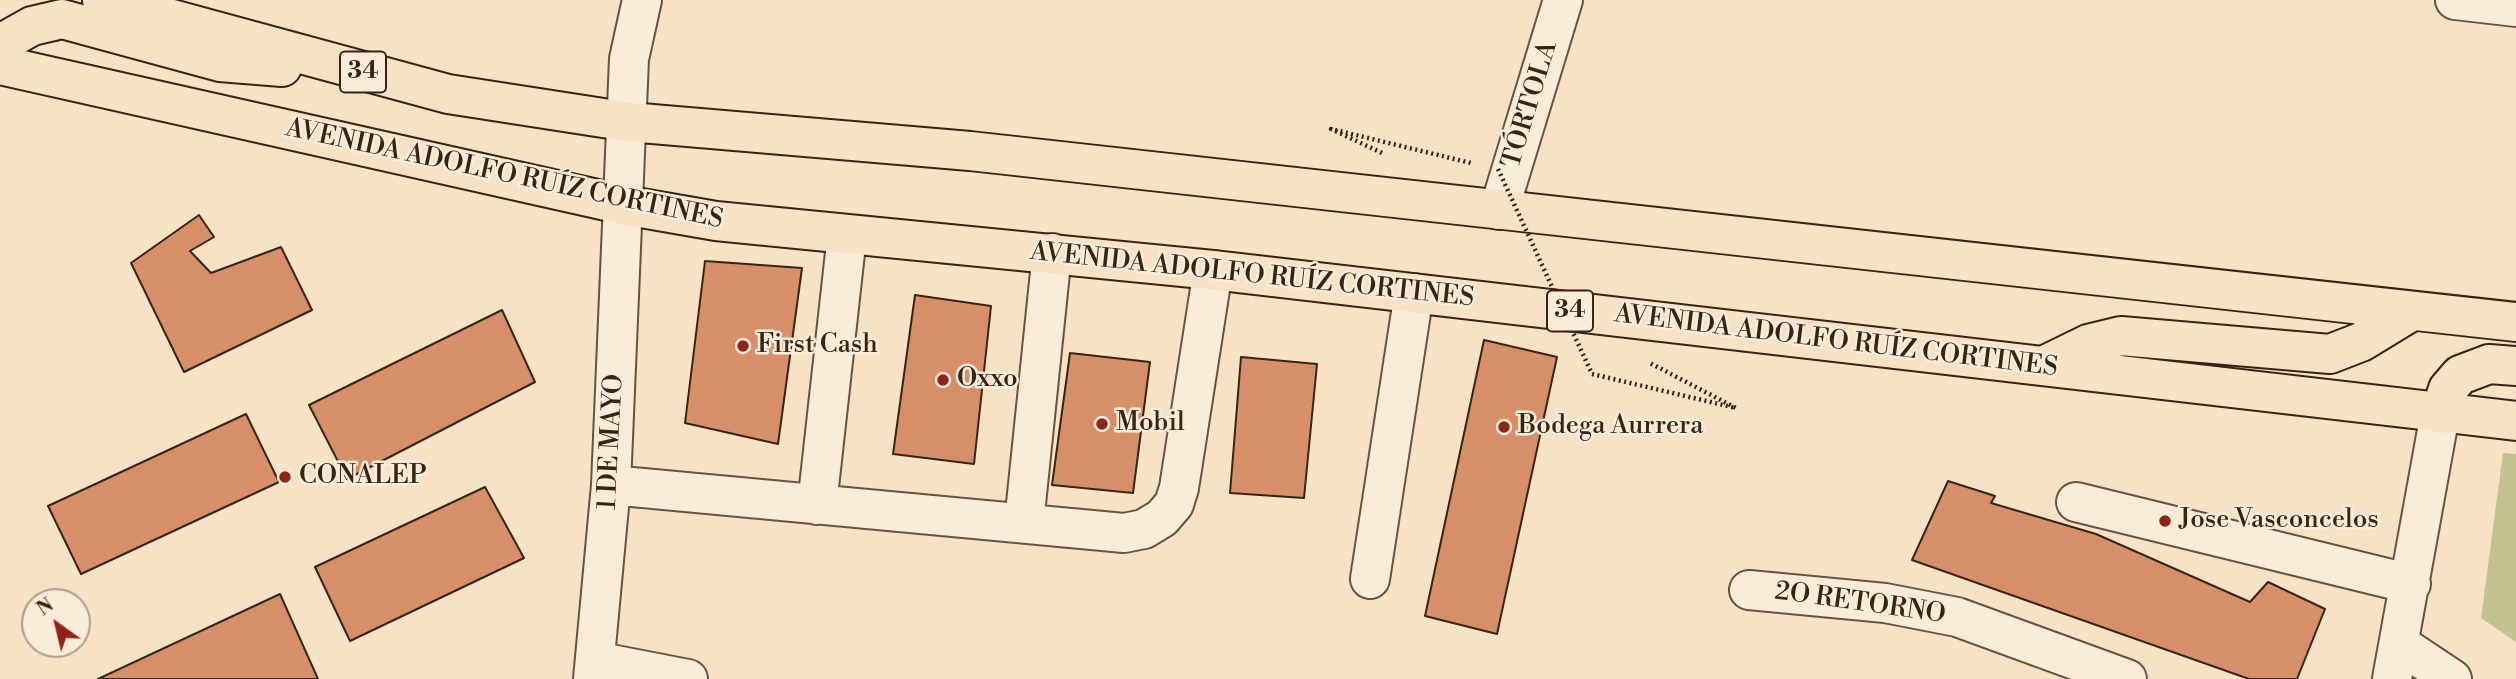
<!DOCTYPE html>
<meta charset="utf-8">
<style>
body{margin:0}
#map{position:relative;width:2516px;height:679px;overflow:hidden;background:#f7e2c6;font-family:"Libre Bodoni",serif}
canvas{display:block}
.north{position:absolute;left:21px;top:588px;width:70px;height:70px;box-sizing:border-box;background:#faecda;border:2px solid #ac9c8b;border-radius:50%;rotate:326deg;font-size:19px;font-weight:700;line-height:28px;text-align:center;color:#372414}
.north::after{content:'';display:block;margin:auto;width:24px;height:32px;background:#8f2418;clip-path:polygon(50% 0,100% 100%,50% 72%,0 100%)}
</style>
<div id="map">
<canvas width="2516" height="679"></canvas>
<div class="north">N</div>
</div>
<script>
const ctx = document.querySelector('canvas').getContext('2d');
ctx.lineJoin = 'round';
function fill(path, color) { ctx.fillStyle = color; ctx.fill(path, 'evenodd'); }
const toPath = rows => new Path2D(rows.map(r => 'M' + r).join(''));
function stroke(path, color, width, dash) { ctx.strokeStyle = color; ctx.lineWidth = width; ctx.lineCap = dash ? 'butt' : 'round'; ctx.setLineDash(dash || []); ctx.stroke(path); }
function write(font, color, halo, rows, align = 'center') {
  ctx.font = font + ' "Libre Bodoni",serif'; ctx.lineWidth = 5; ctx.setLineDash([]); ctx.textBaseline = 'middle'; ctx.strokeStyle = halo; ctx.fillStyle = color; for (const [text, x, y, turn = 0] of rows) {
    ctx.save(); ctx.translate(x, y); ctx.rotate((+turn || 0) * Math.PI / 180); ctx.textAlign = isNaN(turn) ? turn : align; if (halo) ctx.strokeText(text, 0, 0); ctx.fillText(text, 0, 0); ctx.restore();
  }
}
const green = toPath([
 [2503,453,2516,454,2516,642,2481,618]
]);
const building = toPath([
 [199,215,214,237,190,251,211,273,281,247,312,310,184,372,131,263,199,215],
 [705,261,802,268,778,444,685,423,705,261],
 [915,295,991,306,974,464,893,454,915,295],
 [502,310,535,382,347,479,309,405,502,310],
 [1484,340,1557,357,1497,634,1425,616,1484,340],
 [1070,353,1150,362,1133,493,1052,485,1070,353],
 [1241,357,1317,364,1304,498,1230,493,1241,357],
 [246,414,279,482,81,574,48,506,246,414],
 [1948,481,1995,496,1991,503,2096,534,2250,602,2268,582,2325,609,2297,679,2249,679,1912,560,1948,481],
 [485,487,524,558,350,641,315,567,485,487],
 [280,594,318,679,98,679,280,594]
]);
const path = toPath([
 [1382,153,1331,129,1471,163],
 [1592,374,1736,408,1650,363]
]);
const minor = toPath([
 [2455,0,2516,7],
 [1499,210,1563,0],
 [611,485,1124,533,1144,529,1162,518,1174,504,1179,488,1213,270],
 [2076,502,2411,584],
 [817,505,847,235],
 [1024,523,1052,253],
 [1370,579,1414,293],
 [1749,590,1885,603,1957,617,2127,679],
 [2401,645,2452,679],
 [595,661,688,679],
 [593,679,611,485,629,59,642,0],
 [2392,679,2440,414]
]);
const major = toPath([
 [102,0,448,94,629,122,970,151,2516,322],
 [0,44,32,26,62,19,220,62,282,67],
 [0,65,624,205,716,221,1213,270,2516,421],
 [2043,366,2088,344,2121,336,2330,354,2361,342,2412,311],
 [2440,414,2448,389,2460,375,2489,364,2516,366]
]);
const pathBridge = toPath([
 [1498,169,1592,374]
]);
const markers = [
 [743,346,7,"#8f2418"],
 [943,380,7,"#8f2418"],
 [1102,424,7,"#8f2418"],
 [1504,427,7,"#8f2418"],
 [285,477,7,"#8f2418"],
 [2165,521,7,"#8f2418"]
];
const shields = [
 [363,72,46],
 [1570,311,46]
];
const shieldNames = [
 ["34",363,72],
 ["34",1570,311]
];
const streetNames = [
 ["TÓRTOLA",1531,105,-73],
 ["AVENIDA ADOLFO RUÍZ CORTINES",504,175,12],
 ["AVENIDA ADOLFO RUÍZ CORTINES",1252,276,6],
 ["AVENIDA ADOLFO RUÍZ CORTINES",1836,342,7],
 ["1 DE MAYO",612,442,-87],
 ["2O RETORNO",1860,604,8]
];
const poiNames = [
 ["First Cash",757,346],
 ["Oxxo",957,380],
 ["Mobil",1116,424],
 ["Bodega Aurrera",1518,427],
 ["CONALEP",299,477],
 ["Jose Vasconcelos",2179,521]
];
fill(green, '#c2c291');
fill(building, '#d68f69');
stroke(building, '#372414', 2);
stroke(minor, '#675440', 42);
stroke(major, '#372414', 42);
stroke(path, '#372414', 4.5, [2, 3.5]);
stroke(minor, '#faecda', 38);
stroke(major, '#f7e2c6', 38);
stroke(pathBridge, '#372414', 4.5, [2, 3.5]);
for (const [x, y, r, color] of markers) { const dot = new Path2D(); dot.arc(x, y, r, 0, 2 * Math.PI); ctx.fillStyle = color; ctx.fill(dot); stroke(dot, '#faecda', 2.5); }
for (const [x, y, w] of shields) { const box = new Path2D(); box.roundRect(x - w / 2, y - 20.5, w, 41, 5); ctx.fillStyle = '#faecda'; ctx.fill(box); stroke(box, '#372414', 2); }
write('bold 24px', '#372414', null, shieldNames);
write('26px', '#372414', '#faecda', streetNames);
write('26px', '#372414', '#faecda', poiNames, 'left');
</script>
